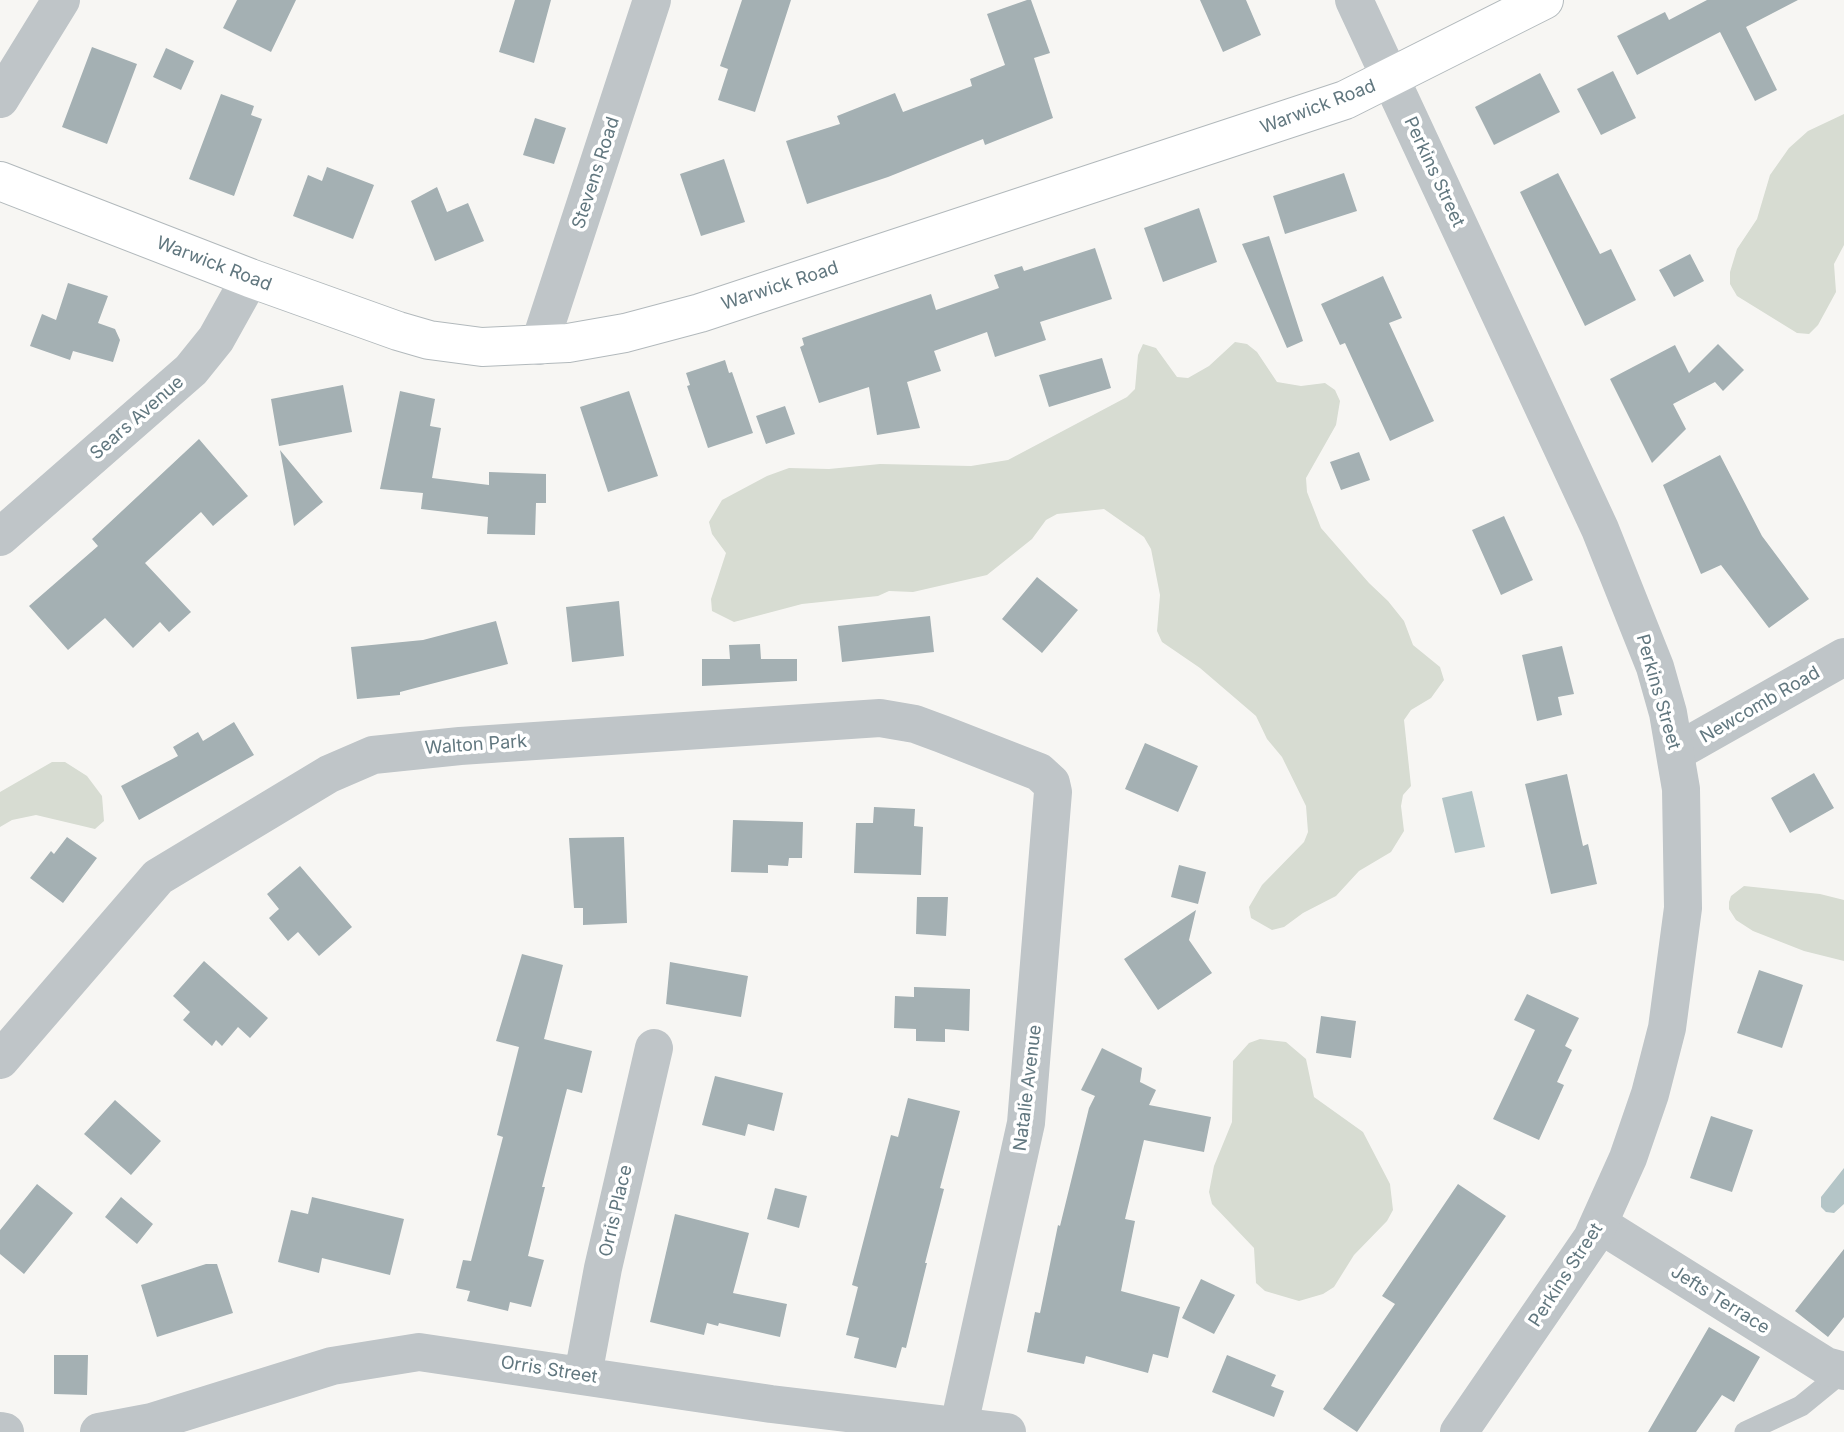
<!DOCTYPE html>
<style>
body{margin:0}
canvas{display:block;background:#f7f6f3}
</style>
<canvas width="1844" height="1432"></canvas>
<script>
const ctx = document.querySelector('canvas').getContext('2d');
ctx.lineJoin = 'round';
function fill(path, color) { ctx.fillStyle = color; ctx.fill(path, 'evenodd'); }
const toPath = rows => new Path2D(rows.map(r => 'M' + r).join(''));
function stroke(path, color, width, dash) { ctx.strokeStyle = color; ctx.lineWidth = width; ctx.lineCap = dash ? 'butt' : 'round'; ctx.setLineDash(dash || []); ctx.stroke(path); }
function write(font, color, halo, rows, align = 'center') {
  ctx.font = font + ' Inter,sans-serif'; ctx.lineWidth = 7; ctx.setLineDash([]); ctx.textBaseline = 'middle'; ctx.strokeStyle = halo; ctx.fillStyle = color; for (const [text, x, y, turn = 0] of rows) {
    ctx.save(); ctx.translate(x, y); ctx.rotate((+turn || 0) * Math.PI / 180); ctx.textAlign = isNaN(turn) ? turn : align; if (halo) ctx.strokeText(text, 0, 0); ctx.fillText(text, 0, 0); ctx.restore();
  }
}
const green = toPath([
 [1844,114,1844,245,1834,264,1836,292,1818,325,1809,334,1797,333,1737,296,1730,284,1730,272,1737,249,1757,219,1770,175,1789,148,1808,131],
 [1235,342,1247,344,1257,352,1277,382,1301,386,1325,383,1335,390,1340,401,1336,425,1306,478,1307,492,1321,528,1369,583,1388,601,1404,621,1413,645,1440,667,1444,680,1431,698,1411,710,1404,720,1411,786,1403,795,1401,806,1404,831,1391,852,1359,871,1336,896,1303,913,1284,927,1272,930,1251,918,1249,907,1262,885,1304,842,1308,832,1306,806,1282,757,1267,739,1256,716,1200,668,1162,642,1157,631,1160,595,1151,549,1144,537,1104,509,1057,514,1046,520,1032,539,987,575,913,592,889,591,878,596,802,604,734,622,712,611,711,599,726,553,712,534,709,522,722,500,767,476,789,468,829,469,880,464,971,466,1008,460,1127,397,1135,389,1138,355,1143,344,1156,348,1177,377,1188,378,1209,366],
 [52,762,65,762,87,776,102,796,104,821,95,829,36,815,12,820,0,827,0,792],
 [1744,886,1820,894,1844,900,1844,961,1804,951,1753,931,1736,920,1729,909,1729,902,1731,896],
 [1260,1039,1286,1042,1306,1059,1314,1097,1363,1132,1390,1184,1393,1210,1387,1221,1354,1255,1334,1287,1323,1294,1299,1301,1265,1291,1256,1283,1254,1248,1212,1204,1209,1192,1214,1166,1232,1122,1233,1061,1249,1043]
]);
const water = toPath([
 [1472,791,1485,847,1455,853,1442,798],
 [1844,1168,1844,1204,1834,1213,1826,1212,1821,1207,1821,1197]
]);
const building = toPath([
 [237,0,296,0,271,52,223,28],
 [515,0,551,0,534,63,499,52],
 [742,0,791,0,755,112,718,100,728,69,720,66],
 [1027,0,1031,0,1050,53,1034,58,1053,118,985,145,983,139,888,177,807,204,786,141,840,124,837,116,895,93,903,112,972,86,970,79,1005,65,987,14],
 [1200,0,1246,0,1261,35,1223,52],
 [1707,0,1798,0,1746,27,1777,90,1755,101,1720,32,1637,75,1617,36,1665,12,1669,20],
 [92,47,137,64,107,144,62,127],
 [166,48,194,61,181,90,153,77],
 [1613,71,1636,118,1601,135,1577,89],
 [1540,73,1560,112,1494,145,1475,107],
 [221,94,254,106,251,115,262,119,234,196,189,179],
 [535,118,566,128,554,164,523,155],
 [724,159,745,222,701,236,680,174],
 [327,167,374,185,353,239,293,216,308,175,322,181],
 [1344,173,1357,211,1285,234,1273,196],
 [1558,173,1600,254,1611,249,1636,300,1585,326,1520,192],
 [437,187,447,212,468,203,484,241,435,261,411,201],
 [1199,208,1217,262,1163,282,1144,228],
 [1269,236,1303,341,1287,348,1242,244],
 [1095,248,1112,299,1040,322,1046,340,995,357,987,332,934,351,941,371,907,382,920,428,877,435,869,387,819,403,800,347,804,345,802,338,931,294,936,310,999,288,994,275,1022,266,1024,271],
 [1690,254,1704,281,1674,297,1659,270],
 [1383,276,1402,318,1389,323,1434,421,1390,441,1345,343,1340,345,1321,304],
 [68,283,108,296,98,323,115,329,120,340,113,362,73,351,70,360,30,346,42,314,56,320],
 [1718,344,1744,370,1723,391,1715,382,1673,404,1686,429,1652,463,1610,379,1675,345,1689,373],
 [1102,358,1111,388,1049,407,1039,375],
 [725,360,729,373,732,372,753,433,708,448,687,386,690,385,686,373],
 [343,385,352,432,279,446,271,399],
 [400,391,435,399,430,426,441,428,432,478,489,485,489,472,546,474,546,503,536,503,535,535,487,534,488,517,421,509,423,493,380,489],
 [629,391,658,476,608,492,580,407],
 [785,406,795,434,766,444,756,416],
 [199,439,248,496,213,526,201,512,145,563,191,612,169,632,160,622,133,648,105,618,68,650,29,606,98,546,92,539],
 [280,450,323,502,294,526],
 [1359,452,1370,480,1341,490,1330,462],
 [1720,455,1762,536,1809,599,1769,628,1721,565,1701,574,1663,485],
 [1504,516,1533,580,1501,595,1472,530],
 [1037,577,1078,610,1042,653,1002,619],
 [619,601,624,656,572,662,566,607],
 [930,616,934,652,842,662,838,626],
 [496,621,508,664,400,692,400,695,357,699,351,647,423,640],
 [760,644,761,659,797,659,797,681,702,686,702,659,730,659,729,645],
 [1562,646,1574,694,1558,697,1562,715,1537,721,1522,655],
 [234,722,254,755,139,820,121,786,178,756,173,747,198,732,203,741],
 [1145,743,1198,766,1178,812,1125,789],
 [1814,773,1834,808,1790,833,1771,798],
 [1567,774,1583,846,1588,844,1597,884,1551,894,1525,784],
 [874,807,915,809,914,826,923,827,921,875,854,873,856,823,873,823],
 [733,820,803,822,802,858,789,858,788,866,768,865,768,873,731,872],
 [67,837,97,858,63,903,30,878,51,851,54,854],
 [624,837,627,923,583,925,583,908,574,908,569,838],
 [1179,865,1206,872,1198,904,1171,897],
 [300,866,352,927,319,956,298,932,288,941,269,918,279,909,267,894],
 [917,897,948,897,946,936,916,934],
 [1196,910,1189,940,1212,973,1158,1010,1124,959],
 [522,954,563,965,544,1039,592,1051,582,1093,567,1089,542,1187,545,1187,528,1256,544,1260,531,1307,510,1302,508,1311,467,1301,470,1291,456,1288,463,1260,471,1261,503,1137,497,1135,519,1047,496,1041],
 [204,961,268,1018,250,1038,238,1027,222,1046,216,1040,212,1046,183,1020,190,1012,173,996],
 [670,962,748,976,741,1017,666,1004],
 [1759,970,1803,985,1782,1048,1737,1033],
 [914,987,970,989,969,1031,945,1029,945,1042,916,1041,916,1029,894,1028,895,996,914,997],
 [1527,994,1579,1018,1565,1046,1572,1050,1557,1082,1564,1085,1539,1140,1493,1119,1535,1030,1514,1020],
 [1321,1016,1356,1021,1351,1058,1316,1053],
 [1102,1048,1142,1068,1140,1082,1156,1090,1149,1105,1211,1117,1204,1152,1144,1140,1125,1219,1135,1221,1121,1291,1180,1307,1168,1358,1153,1354,1148,1373,1086,1356,1084,1364,1027,1352,1035,1312,1040,1313,1058,1225,1060,1226,1089,1108,1095,1096,1081,1090],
 [715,1076,783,1093,774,1131,748,1124,745,1136,702,1125],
 [908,1098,960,1111,940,1188,944,1189,925,1263,927,1263,906,1348,902,1347,896,1368,854,1358,859,1338,846,1335,858,1287,852,1285,891,1135,898,1137],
 [115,1100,161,1141,131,1175,84,1134],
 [1711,1116,1753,1130,1732,1192,1690,1178],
 [37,1184,73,1213,24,1274,0,1254,0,1230],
 [1458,1184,1506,1216,1357,1432,1323,1409,1395,1304,1382,1296],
 [775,1188,807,1196,799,1228,767,1219],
 [121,1197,153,1224,137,1244,105,1217],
 [312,1197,404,1219,390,1275,322,1258,319,1273,278,1262,291,1210,308,1214],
 [675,1214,749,1233,733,1293,787,1304,780,1337,719,1323,718,1326,707,1323,704,1335,650,1322],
 [1844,1249,1844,1317,1828,1337,1795,1311],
 [206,1264,217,1264,233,1313,157,1337,141,1285],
 [1201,1279,1235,1295,1214,1334,1182,1318],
 [1709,1327,1760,1357,1734,1402,1722,1395,1696,1432,1648,1432],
 [54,1355,88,1355,87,1395,54,1394],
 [1227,1355,1276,1375,1271,1386,1284,1391,1274,1417,1212,1392]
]);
const service = toPath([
 [1745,1432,1801,1406,1844,1371]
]);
const minor = toPath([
 [0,99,61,0],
 [539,346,652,0],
 [0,537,191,370,216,339,250,278],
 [1676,752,1844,657],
 [0,1060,158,877,329,774,373,755,460,746,880,718,915,724,942,734,1039,772,1051,783,1053,792,1026,1123,959,1425],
 [1599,1224,1826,1366,1844,1371],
 [583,1375,603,1268,654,1048],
 [0,1431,5,1432],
 [99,1432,152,1422,332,1366,419,1352,771,1404,1007,1432]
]);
const tertiary = toPath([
 [1354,0,1600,529,1655,667,1668,713,1681,789,1683,908,1667,1028,1650,1094,1628,1158,1592,1238,1459,1432]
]);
const secondary = toPath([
 [0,181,250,278,398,331,429,340,482,347,568,343,625,333,700,313,1345,100,1544,0]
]);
const streetNames = [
 ["Warwick Road",1318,107,-21],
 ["Perkins Street",1434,172,65],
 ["Stevens Road",596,173,-72],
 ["Warwick Road",214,264,21],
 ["Warwick Road",780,286,-18],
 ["Sears Avenue",137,418,-41],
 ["Perkins Street",1658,692,74],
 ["Newcomb Road",1760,705,-30],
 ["Walton Park",476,745,-4],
 ["Natalie Avenue",1028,1088,-83],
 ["Orris Place",616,1211,-77],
 ["Perkins Street",1566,1275,-57],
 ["Jefts Terrace",1720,1300,32],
 ["Orris Street",549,1370,9]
];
fill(green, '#d7dcd2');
fill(water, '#b4c5c7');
fill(building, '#a4b0b3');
stroke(secondary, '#b2b9bc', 40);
stroke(service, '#bfc5c8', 21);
stroke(minor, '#bfc5c8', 38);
stroke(tertiary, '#bfc5c8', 38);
stroke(secondary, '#fff', 38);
write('18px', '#61777f', '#fff', streetNames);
</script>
